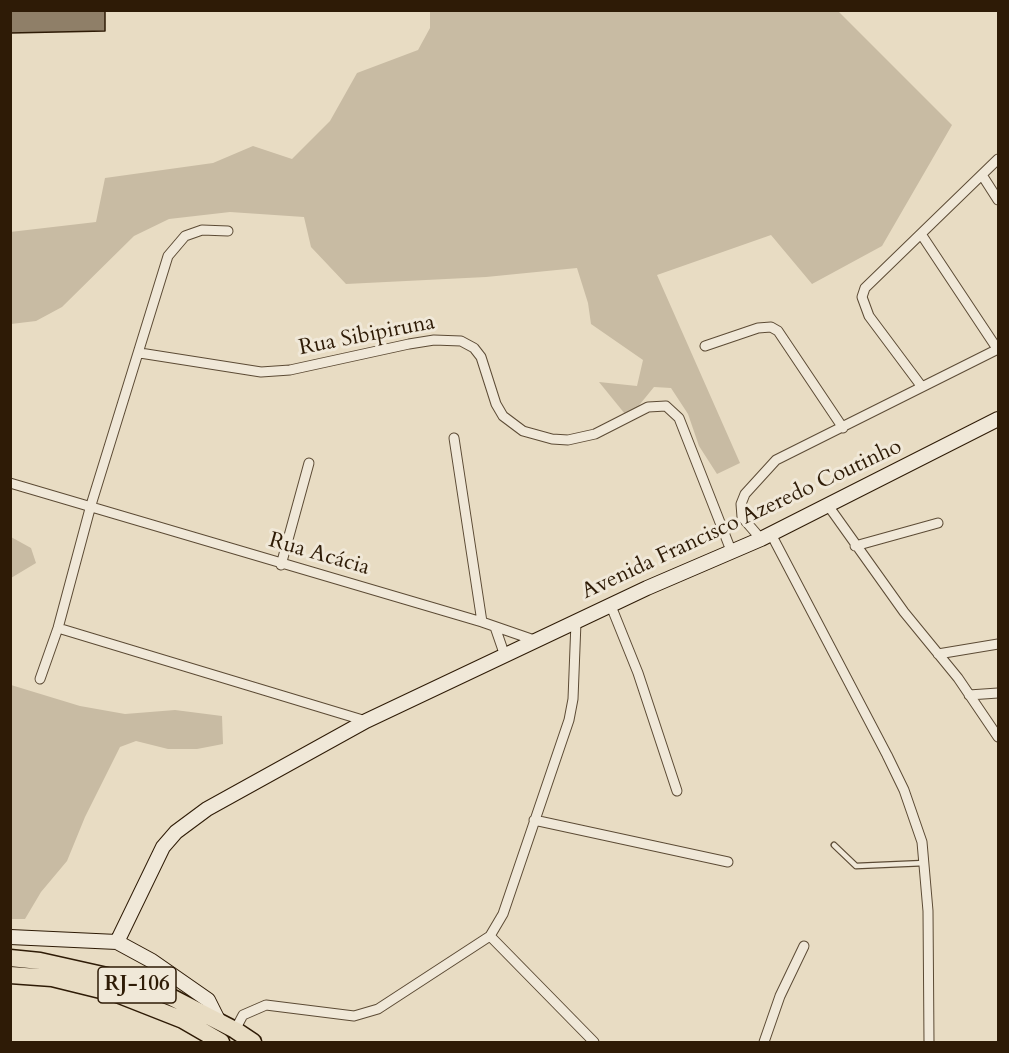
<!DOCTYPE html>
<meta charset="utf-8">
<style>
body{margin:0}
#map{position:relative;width:1009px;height:1053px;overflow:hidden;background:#e8dcc3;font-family:Cardo,serif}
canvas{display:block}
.frame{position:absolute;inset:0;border:12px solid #2e1b06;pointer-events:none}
</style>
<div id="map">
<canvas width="1009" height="1053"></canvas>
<div class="frame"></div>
</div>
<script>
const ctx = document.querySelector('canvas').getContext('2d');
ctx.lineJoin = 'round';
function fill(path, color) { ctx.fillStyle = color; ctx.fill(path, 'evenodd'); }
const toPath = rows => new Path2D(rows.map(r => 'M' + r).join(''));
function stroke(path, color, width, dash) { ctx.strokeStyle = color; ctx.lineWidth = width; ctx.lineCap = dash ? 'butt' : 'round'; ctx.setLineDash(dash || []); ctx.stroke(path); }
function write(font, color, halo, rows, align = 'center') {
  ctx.font = font + ' Cardo,serif'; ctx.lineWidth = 6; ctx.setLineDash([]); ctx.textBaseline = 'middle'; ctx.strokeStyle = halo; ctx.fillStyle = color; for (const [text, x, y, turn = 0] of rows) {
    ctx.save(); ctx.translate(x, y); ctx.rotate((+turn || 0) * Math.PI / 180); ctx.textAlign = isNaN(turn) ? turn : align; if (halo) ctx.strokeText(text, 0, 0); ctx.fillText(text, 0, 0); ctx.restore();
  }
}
const green = toPath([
 [430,11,838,11,952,125,882,246,812,284,771,235,657,275,740,463,717,474,699,446,688,414,671,388,654,387,636,409,625,414,599,382,637,386,643,360,591,324,588,303,577,268,486,277,346,284,311,247,304,217,230,212,169,219,134,236,62,307,36,321,11,324,10,232,96,222,105,178,213,163,253,146,292,159,330,121,357,73,418,50,430,28],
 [11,537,31,548,36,563,11,578],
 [11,685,80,706,125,714,175,710,222,716,223,744,197,749,168,749,136,741,120,747,85,817,67,861,41,892,25,919,11,919]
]);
const building = toPath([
 [10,10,105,10,105,31,10,33,10,10]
]);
const service = toPath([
 [834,845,856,866,925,863]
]);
const minor = toPath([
 [982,175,998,200],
 [921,234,998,350],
 [705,346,758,328,771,327,778,331,843,428],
 [140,353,261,372,290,370,409,344,434,340,461,341,474,348,481,357,496,404,503,416,523,431,552,439,568,440,595,434,648,407,666,406,679,418,732,553],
 [922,387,869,316,862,297,865,288,998,159],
 [454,438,482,622],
 [10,483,482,622,537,641],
 [827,504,904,612,958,678,998,737],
 [771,534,887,755,904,790,922,842,928,911,929,1042],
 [761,539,742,517,741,504,745,494,776,460,998,349],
 [855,546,938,523],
 [281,565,309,463],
 [611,606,638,673,677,791],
 [495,627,505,656],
 [58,628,366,721],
 [938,654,998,644],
 [40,679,58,628,91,505,168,256,185,236,202,230,228,231],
 [969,695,998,693],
 [534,820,728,862],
 [490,936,594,1042],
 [235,1030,243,1015,266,1005,354,1016,378,1009,490,936,503,914,569,720,573,699,576,622],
 [764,1042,780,996,804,946]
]);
const secondary = toPath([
 [10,937,117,942,152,961,208,1000,219,1022],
 [117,942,163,847,176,832,207,809,366,721,647,588,761,539,998,419]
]);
const trunk = toPath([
 [10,958,40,961,125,980,171,997,235,1030,253,1042],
 [10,975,52,978,117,994,183,1020,221,1042]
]);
const shields = [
 [137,985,78]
];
const shieldNames = [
 ["RJ-106",137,985]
];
const streetNames = [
 ["Rua Sibipiruna",367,336,-11],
 ["Avenida Francisco Azeredo Coutinho",742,520,-25],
 ["Rua Acácia",319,555,16]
];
fill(green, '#c8bba3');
fill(building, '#8f7f68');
stroke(building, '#2e1b06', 1.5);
stroke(service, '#5c4b35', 7);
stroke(minor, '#5c4b35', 11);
stroke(secondary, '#2e1b06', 16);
stroke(trunk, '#2e1b06', 19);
stroke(service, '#f0e8d8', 4.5);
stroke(minor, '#f0e8d8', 9);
stroke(secondary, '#f0e8d8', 14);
stroke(trunk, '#e8dcc3', 16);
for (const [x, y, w] of shields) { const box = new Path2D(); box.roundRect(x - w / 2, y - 18, w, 36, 4.5); ctx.fillStyle = '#f0e8d8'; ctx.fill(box); stroke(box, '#2e1b06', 1.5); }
write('bold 21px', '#2e1b06', null, shieldNames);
write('22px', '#2e1b06', '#f0e8d8', streetNames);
</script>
